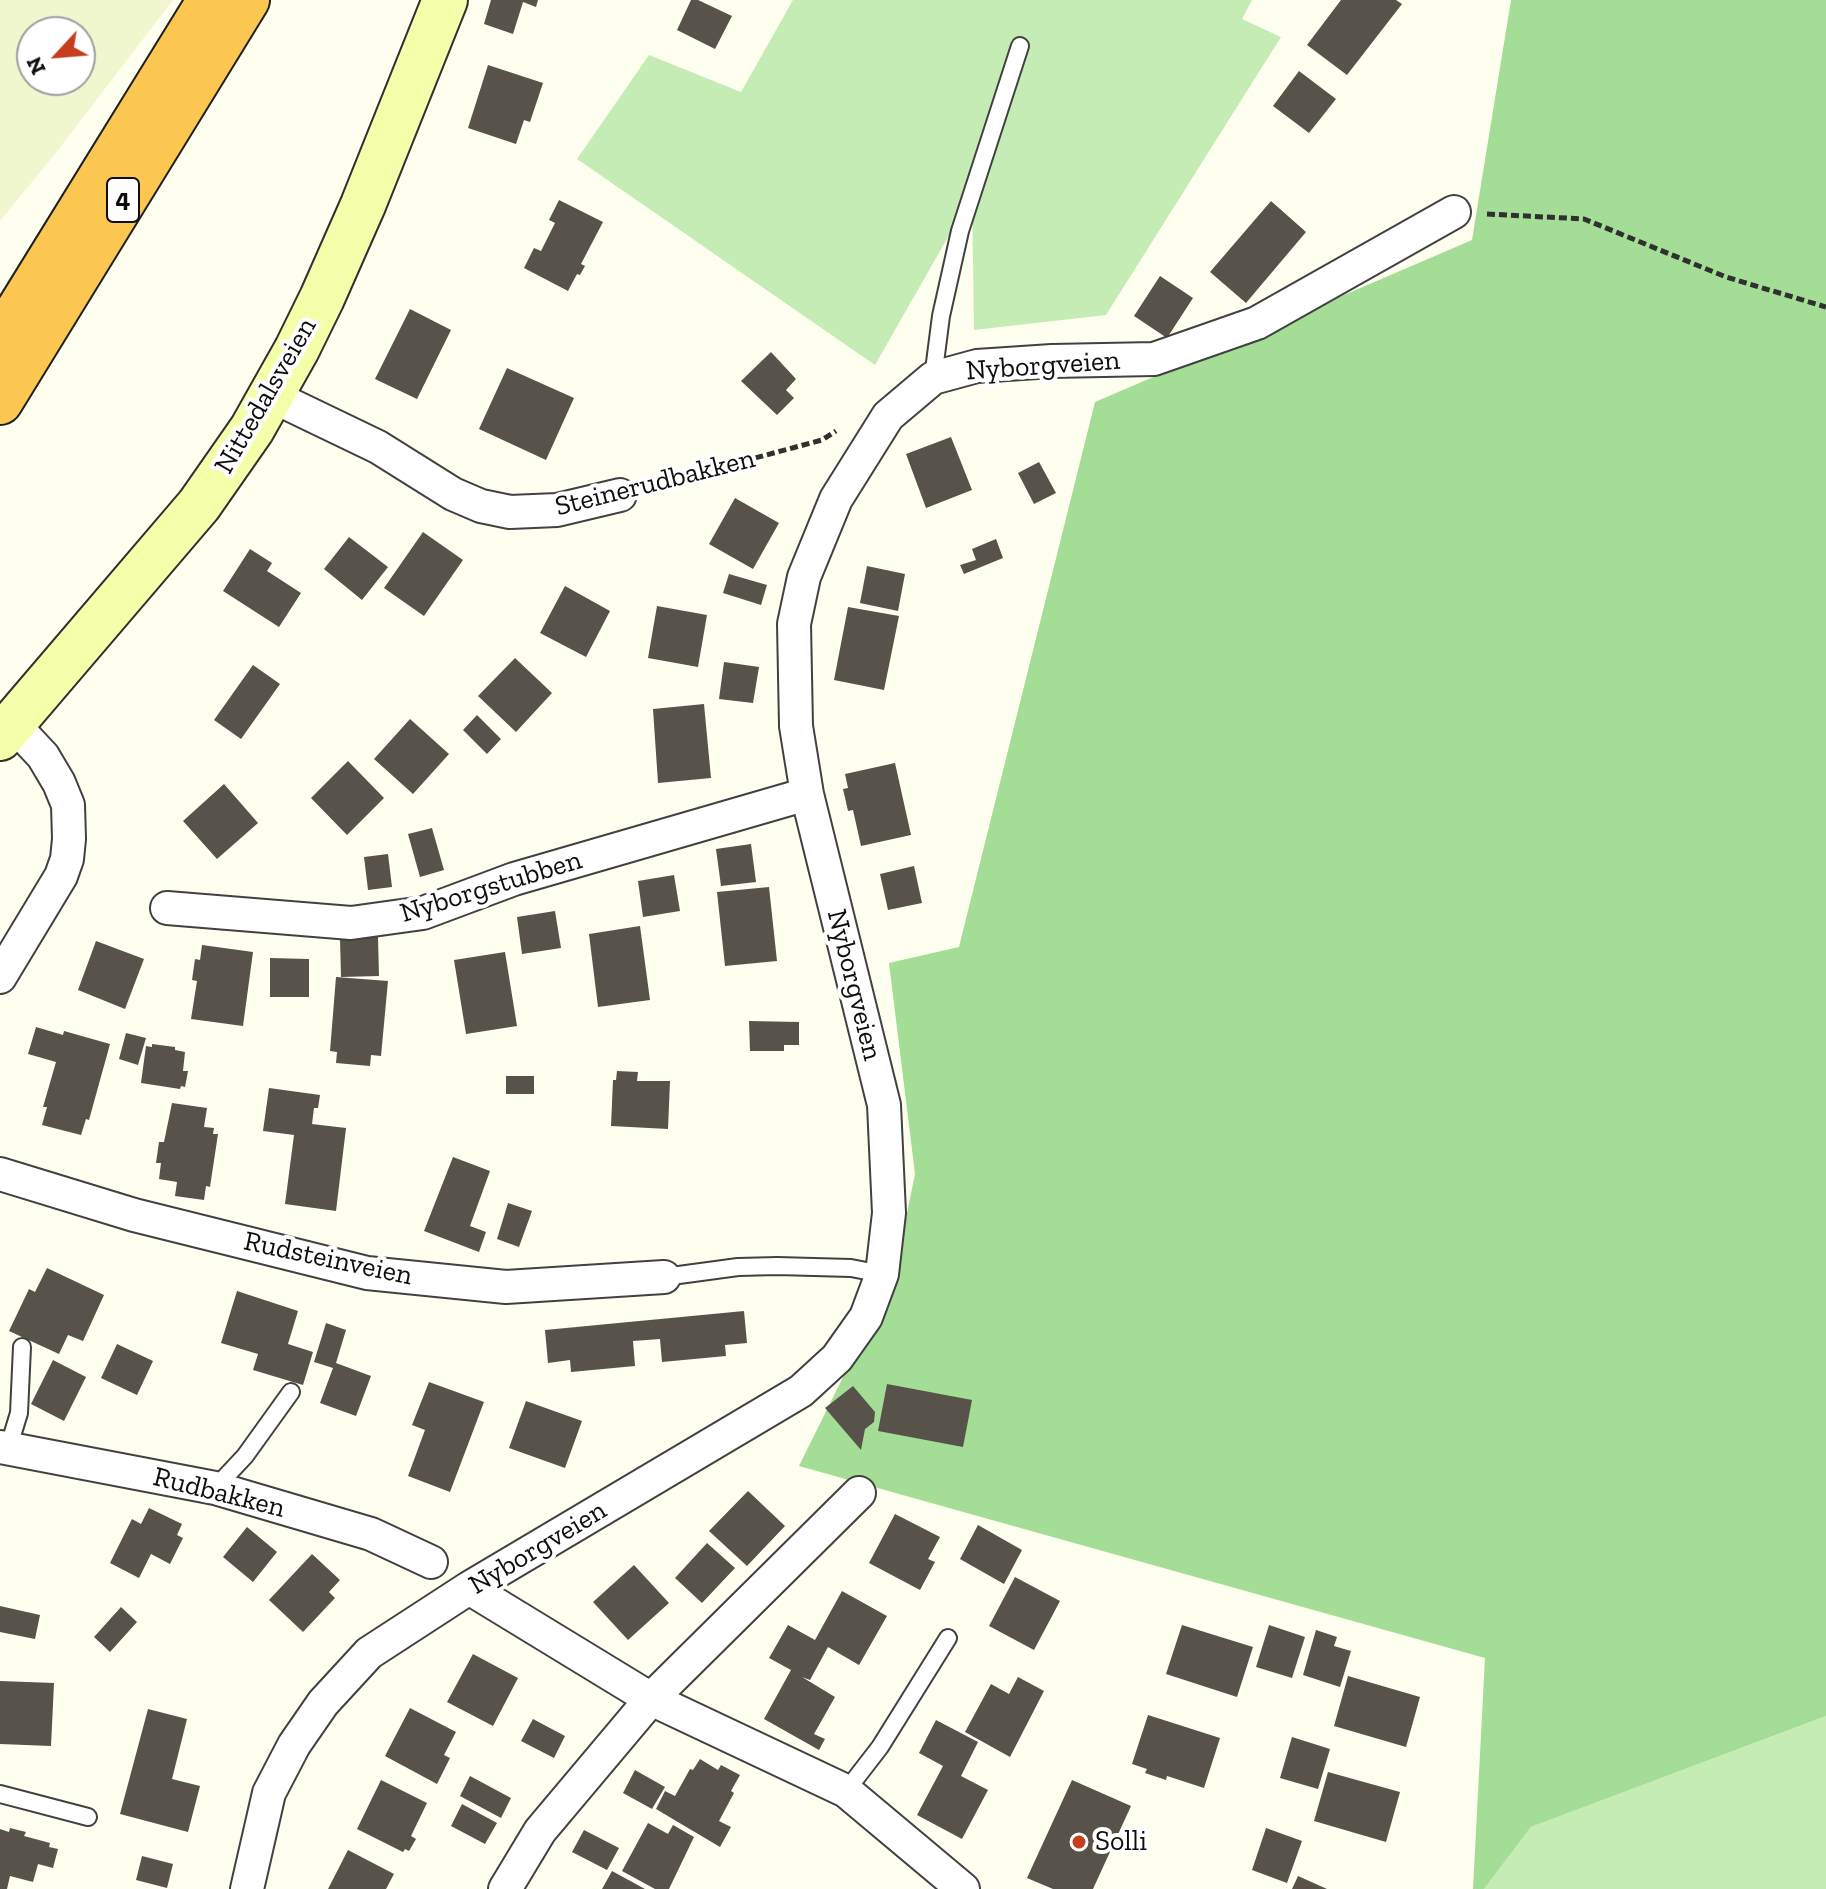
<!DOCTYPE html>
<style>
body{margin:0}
#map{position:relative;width:1826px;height:1889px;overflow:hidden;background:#feffef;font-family:"Zilla Slab",serif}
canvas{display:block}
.north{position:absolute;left:16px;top:16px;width:80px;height:80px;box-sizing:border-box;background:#fff;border:2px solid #9f9f9f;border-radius:50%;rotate:244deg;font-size:22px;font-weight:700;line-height:32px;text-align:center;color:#0e0e0e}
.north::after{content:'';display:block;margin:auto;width:28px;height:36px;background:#c63e1e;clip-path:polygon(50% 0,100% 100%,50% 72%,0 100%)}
</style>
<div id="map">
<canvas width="1826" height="1889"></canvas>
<div class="north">N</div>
</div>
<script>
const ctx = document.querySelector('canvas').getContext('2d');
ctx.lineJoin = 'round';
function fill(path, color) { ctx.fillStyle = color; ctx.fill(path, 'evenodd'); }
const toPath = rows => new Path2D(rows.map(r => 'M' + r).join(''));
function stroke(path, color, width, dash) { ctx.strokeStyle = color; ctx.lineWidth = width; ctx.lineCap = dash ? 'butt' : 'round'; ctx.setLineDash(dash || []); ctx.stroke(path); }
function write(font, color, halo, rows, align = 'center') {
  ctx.font = font + ' "Zilla Slab",serif'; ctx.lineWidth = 8; ctx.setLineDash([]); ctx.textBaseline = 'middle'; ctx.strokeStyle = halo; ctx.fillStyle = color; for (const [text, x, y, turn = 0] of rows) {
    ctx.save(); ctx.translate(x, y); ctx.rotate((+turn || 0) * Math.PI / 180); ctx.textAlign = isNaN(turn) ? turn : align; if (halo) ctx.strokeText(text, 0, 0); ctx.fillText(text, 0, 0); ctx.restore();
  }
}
const farmland = toPath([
 [0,0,173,0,55,154,0,221],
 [32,32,80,32,80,80,32,80]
]);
const green = toPath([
 [793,0,1252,0,1242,19,1281,37,1106,315,974,330,972,195,875,365,577,159,649,55,741,92],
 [1826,1716,1826,1889,1484,1889,1531,1827]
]);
const forest = toPath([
 [1511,0,1826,0,1826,1716,1531,1827,1484,1889,1473,1889,1485,1658,799,1466,895,1272,915,1174,889,963,959,947,1095,402,1472,240]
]);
const building = toPath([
 [491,0,538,0,536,7,523,2,513,34,484,24],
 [691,0,698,0,732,16,715,49,677,30],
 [1341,0,1396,0,1402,4,1347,75,1307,45],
 [488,65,543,83,530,122,524,120,516,144,468,128],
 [1299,71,1336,99,1309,133,1273,106],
 [559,200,603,222,581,264,585,266,580,275,577,274,568,291,524,268,534,248,541,251,555,223,549,220],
 [1271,201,1306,232,1246,303,1210,272],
 [1160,276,1193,298,1167,338,1134,316],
 [410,309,451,330,417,399,375,379],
 [771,352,796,379,786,390,794,398,777,415,741,381],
 [507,368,574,398,546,460,479,429],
 [951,437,972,490,926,508,906,454],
 [1039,462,1056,493,1034,504,1018,473],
 [735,498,779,523,753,569,709,544],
 [423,532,463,560,424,616,384,588],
 [349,537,388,567,362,600,324,569],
 [996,539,1003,558,964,574,960,565,976,560,972,549],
 [250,549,272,563,267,571,301,593,279,627,223,591],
 [867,566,905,574,898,611,860,603],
 [729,574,767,585,761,605,723,593],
 [565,586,610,611,586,657,540,633],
 [657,606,707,615,698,667,648,658],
 [848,607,899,616,884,690,834,680],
 [515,658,552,693,516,732,478,696],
 [724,662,759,667,753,703,719,699],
 [253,665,280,684,241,739,214,720],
 [704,704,711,778,658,783,653,709],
 [477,715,501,739,487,754,463,730],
 [410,719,449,754,413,794,374,759],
 [348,761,384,798,347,835,311,798],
 [895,763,911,835,861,846,853,810,848,811,843,789,848,788,845,774],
 [224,784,258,823,217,859,183,821],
 [432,828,444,870,420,877,408,834],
 [751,844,756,882,721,886,716,849],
 [388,854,392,887,368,890,364,857],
 [914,866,922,903,888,910,880,874],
 [674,875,680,911,643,917,638,881],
 [769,887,777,961,725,966,717,892],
 [555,911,561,948,522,954,517,917],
 [640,926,650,1000,598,1007,589,934],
 [378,937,379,976,341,977,340,938],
 [96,941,144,959,125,1009,78,990],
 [202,945,253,952,243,1026,191,1019,197,981,192,980,195,959,200,960],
 [505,952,517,1026,466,1034,454,960],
 [270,958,309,959,309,997,270,997],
 [336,977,388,981,381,1056,371,1055,370,1066,336,1063,337,1052,330,1051],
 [749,1021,799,1022,799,1045,784,1045,784,1051,750,1051],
 [36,1027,63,1035,64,1031,110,1044,89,1120,86,1119,81,1135,42,1125,47,1107,43,1107,56,1062,28,1054],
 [126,1033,146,1038,138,1065,119,1059],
 [152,1044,175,1047,175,1050,185,1052,183,1071,188,1071,185,1087,181,1086,180,1089,141,1083,146,1046,152,1047],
 [617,1071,638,1072,637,1081,670,1081,668,1129,611,1126,613,1080,616,1080],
 [506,1076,534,1076,534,1094,506,1094],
 [269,1088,320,1095,318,1108,314,1108,312,1124,346,1128,336,1211,285,1204,294,1135,263,1131],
 [172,1103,207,1108,204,1127,214,1128,213,1134,218,1134,210,1187,206,1186,204,1200,175,1196,177,1182,159,1179,161,1163,156,1163,159,1142,164,1142],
 [453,1157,490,1171,470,1226,486,1232,479,1252,424,1231],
 [508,1203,532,1211,519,1247,497,1239],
 [47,1268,104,1295,83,1341,68,1335,59,1354,9,1331,29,1289,35,1292],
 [237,1291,298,1311,288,1344,313,1352,303,1385,253,1370,258,1354,221,1343],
 [744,1311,747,1343,725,1345,726,1356,662,1362,660,1339,633,1341,635,1366,571,1372,570,1360,548,1363,545,1330],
 [326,1323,346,1330,336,1363,371,1376,356,1416,320,1403,333,1368,314,1362],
 [117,1344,153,1361,137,1395,101,1378],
 [53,1360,86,1377,64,1421,31,1404],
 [429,1382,484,1402,450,1492,408,1476,425,1430,412,1425],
 [887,1384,972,1400,963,1447,878,1431],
 [853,1386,875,1412,874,1422,865,1429,861,1450,825,1408],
 [526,1401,582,1421,565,1468,509,1448],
 [748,1491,785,1526,747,1566,709,1531],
 [149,1508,182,1524,177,1535,183,1538,170,1564,151,1554,139,1578,110,1563,132,1519,141,1524],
 [895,1514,940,1537,928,1559,935,1562,920,1590,869,1563],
 [978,1525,1022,1550,1004,1584,960,1559],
 [247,1527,277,1552,253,1582,223,1557],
 [707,1543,735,1568,702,1603,675,1578],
 [312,1554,340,1580,329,1592,335,1598,303,1632,269,1600],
 [634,1565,669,1603,628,1640,593,1602],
 [1015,1577,1060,1601,1034,1650,989,1626],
 [842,1591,887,1616,859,1665,828,1647,810,1680,802,1677,835,1697,814,1734,825,1739,819,1750,764,1719,791,1670,769,1658,788,1625,815,1640],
 [0,1606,40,1615,35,1639,0,1632],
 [121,1607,137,1622,110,1652,94,1637],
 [1182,1625,1253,1647,1237,1697,1166,1674],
 [1269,1625,1305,1637,1292,1678,1256,1667],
 [1316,1630,1337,1637,1334,1646,1351,1651,1340,1687,1303,1675],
 [473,1654,518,1678,493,1726,447,1702],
 [1348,1676,1420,1697,1406,1747,1334,1726],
 [1018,1677,1044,1691,1010,1757,965,1732,991,1684,1009,1694],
 [0,1681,54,1683,51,1746,0,1744],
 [410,1708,456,1732,444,1755,450,1758,437,1784,385,1756],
 [148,1709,187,1719,172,1779,200,1786,188,1832,120,1814],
 [1148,1715,1220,1738,1204,1788,1167,1776,1166,1780,1145,1773,1147,1769,1132,1764],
 [533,1719,565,1736,554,1758,521,1741],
 [936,1720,978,1742,961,1776,988,1790,962,1839,917,1815,943,1766,919,1753],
 [1292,1737,1330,1749,1318,1789,1280,1778],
 [700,1759,718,1770,721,1765,740,1775,731,1791,734,1793,719,1821,731,1827,720,1847,656,1809,665,1791,675,1796,690,1769,693,1770],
 [635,1770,665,1787,652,1809,623,1793],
 [1328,1772,1400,1792,1386,1842,1314,1821],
 [470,1776,511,1798,501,1818,460,1796],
 [381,1780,427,1803,411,1836,416,1839,409,1851,405,1849,403,1852,357,1829],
 [1072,1780,1131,1806,1093,1889,1053,1889,1027,1878],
 [462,1804,497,1823,485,1844,451,1826],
 [648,1823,668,1834,673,1825,694,1837,669,1889,655,1889,622,1871],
 [10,1828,26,1832,24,1836,50,1843,49,1847,58,1849,53,1868,38,1864,33,1882,10,1876,7,1889,0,1889,0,1829,9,1832],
 [1266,1828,1302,1841,1287,1883,1252,1870],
 [584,1830,619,1848,607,1870,572,1852],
 [348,1850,394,1874,386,1889,328,1889],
 [142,1856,173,1864,167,1888,136,1880],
 [612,1871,645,1889,602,1889],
 [1298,1876,1327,1889,1292,1889]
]);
const path = toPath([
 [1487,214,1584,219,1726,277,1826,307],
 [651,486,822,440,836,431]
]);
const lane = toPath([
 [933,378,941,316,960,231,1020,46],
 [664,1277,738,1267,777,1266,851,1268,882,1274],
 [8,1449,19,1413,22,1347],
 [215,1488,245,1456,291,1392],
 [846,1791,880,1747,948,1638],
 [0,1794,88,1817]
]);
const street = toPath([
 [272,396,378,447,453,494,481,506,510,512,557,510,620,495],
 [167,908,351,923,423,913,514,879,807,794],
 [0,977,61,876,67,859,69,839,68,805,59,783,43,756,13,724],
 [0,1174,134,1215,367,1273,506,1287,664,1277],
 [0,1447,215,1488,371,1534,431,1562],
 [469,1588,651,1699,846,1791,963,1889],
 [247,1889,269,1793,294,1745,323,1703,369,1653,469,1588,801,1391,837,1358,866,1317,882,1274,889,1213,884,1105,807,794,796,726,794,624,804,577,836,499,888,416,933,378,977,366,1052,361,1154,359,1257,323,1454,212],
 [505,1889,540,1831,651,1699,859,1493]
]);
const secondary = toPath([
 [0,738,199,505,252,429,297,349,322,298,363,205,445,0]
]);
const highway = toPath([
 [0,340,210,0],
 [0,402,247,0]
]);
const markers = [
 [1079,1842,8,"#c63e1e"]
];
const shields = [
 [123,200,32]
];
const shieldNames = [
 ["4",123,200]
];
const streetNames = [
 ["Nyborgveien",1043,366,-4],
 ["Nittedalsveien",266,396,-60],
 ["Steinerudbakken",655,483,-14],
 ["Nyborgstubben",491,887,-17],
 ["Nyborgveien",854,985,76],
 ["Rudsteinveien",328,1259,12],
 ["Rudbakken",219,1493,14],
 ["Nyborgveien",538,1548,-31]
];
const poiNames = [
 ["Solli",1095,1842]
];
fill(farmland, '#f0f7ce');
fill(green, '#c6ecb6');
fill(forest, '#a4dd95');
fill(building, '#57524a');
stroke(lane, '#414141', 20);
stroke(street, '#414141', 36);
stroke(secondary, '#303030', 48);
stroke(highway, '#1f1f1f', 48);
stroke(path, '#303030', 5, [8, 4]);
stroke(lane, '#fff', 16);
stroke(street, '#fff', 32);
stroke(secondary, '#f5ffaa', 44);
stroke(highway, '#fbc751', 44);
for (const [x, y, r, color] of markers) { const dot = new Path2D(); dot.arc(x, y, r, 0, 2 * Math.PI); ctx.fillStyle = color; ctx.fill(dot); stroke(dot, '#fff', 3); }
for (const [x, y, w] of shields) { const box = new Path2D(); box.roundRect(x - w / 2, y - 22, w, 44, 6); ctx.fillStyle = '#fff'; ctx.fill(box); stroke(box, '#0e0e0e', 2); }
write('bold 26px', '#0e0e0e', null, shieldNames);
write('28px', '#0e0e0e', '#fff', streetNames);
write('28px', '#0e0e0e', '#fff', poiNames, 'left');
</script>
